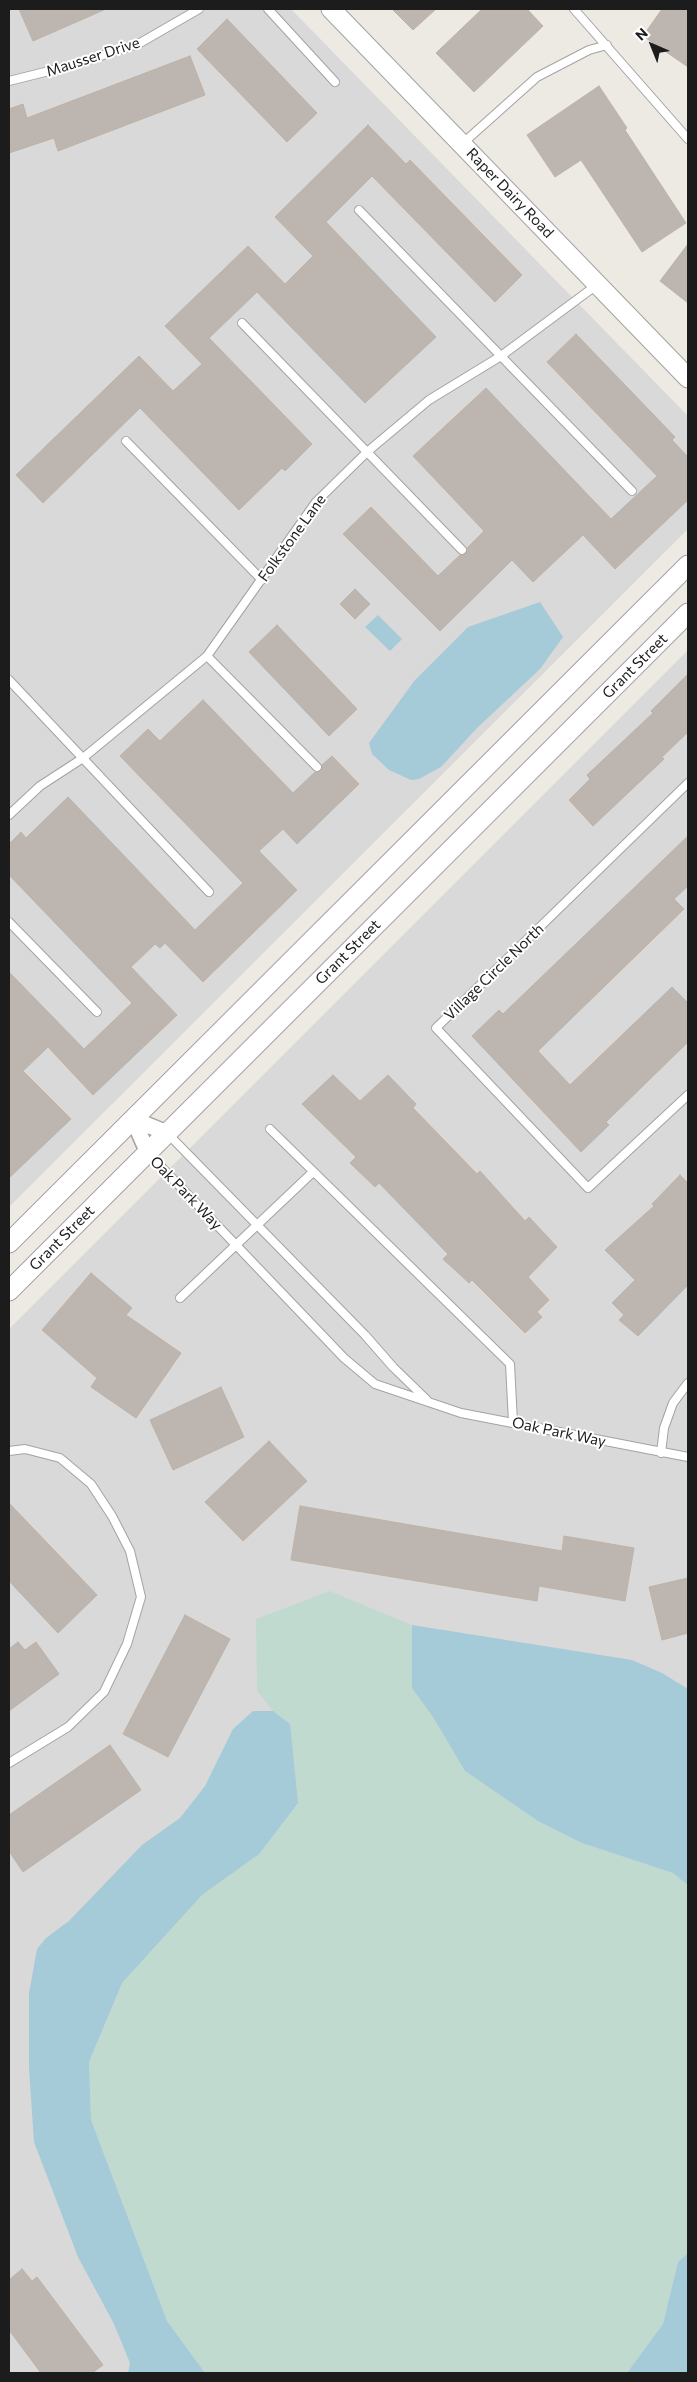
<!DOCTYPE html>
<style>
body{margin:0}
#map{position:relative;width:697px;height:2382px;overflow:hidden;background:#edeae3;font-family:Commissioner,sans-serif}
canvas{display:block}
.frame{position:absolute;inset:0;border:10px solid #1c1c1c;pointer-events:none}
.north{position:absolute;left:627px;top:20px;width:50px;height:50px;-webkit-text-stroke:4px #fff;paint-order:stroke;rotate:316deg;font-size:14px;font-weight:700;line-height:20px;text-align:center;color:#1c1c1c}
.north::after{content:'';display:block;margin:auto;width:18px;height:22px;background:#1c1c1c;clip-path:polygon(50% 0,100% 100%,50% 72%,0 100%)}
</style>
<div id="map">
<canvas width="697" height="2382"></canvas>
<div class="frame"></div>
<div class="north">N</div>
</div>
<script>
const ctx = document.querySelector('canvas').getContext('2d');
ctx.lineJoin = 'round';
function fill(path, color) { ctx.fillStyle = color; ctx.fill(path, 'evenodd'); }
const toPath = rows => new Path2D(rows.map(r => 'M' + r).join(''));
function stroke(path, color, width, dash) { ctx.strokeStyle = color; ctx.lineWidth = width; ctx.lineCap = dash ? 'butt' : 'round'; ctx.setLineDash(dash || []); ctx.stroke(path); }
function write(font, color, halo, rows, align = 'center') {
  ctx.font = font + ' Commissioner,sans-serif'; ctx.lineWidth = 4; ctx.setLineDash([]); ctx.textBaseline = 'middle'; ctx.strokeStyle = halo; ctx.fillStyle = color; for (const [text, x, y, turn = 0] of rows) {
    ctx.save(); ctx.translate(x, y); ctx.rotate((+turn || 0) * Math.PI / 180); ctx.textAlign = isNaN(turn) ? turn : align; if (halo) ctx.strokeText(text, 0, 0); ctx.fillText(text, 0, 0); ctx.restore();
  }
}
const residential = toPath([
 [9,9,291,9,688,416,688,529,9,1207],
 [688,650,688,2373,9,2373,9,1329]
]);
const wetland = toPath([
 [330,1591,412,1625,412,1688,433,1717,465,1771,538,1821,582,1843,673,1873,688,1885,688,2253,678,2262,663,2324,627,2373,205,2373,167,2321,91,2120,89,2062,122,1983,202,1895,259,1854,290,1724,273,1711,257,1691,256,1619]
]);
const water = toPath([
 [540,602,563,637,540,669,477,728,441,767,419,779,411,780,389,770,372,754,369,743,415,680,468,627],
 [378,615,402,639,390,651,365,627],
 [412,1625,632,1660,662,1673,688,1689,688,1885,673,1873,582,1843,538,1821,465,1771,433,1717,412,1688],
 [253,1711,273,1711,290,1724,298,1803,259,1854,202,1895,122,1983,89,2062,91,2120,167,2321,205,2373,128,2373,130,2363,114,2324,78,2257,34,2142,29,2068,29,1993,37,1949,46,1938,69,1921,142,1845,180,1818,205,1786,233,1729],
 [688,2253,688,2373,627,2373,663,2324,678,2262]
]);
const building = toPath([
 [19,9,106,9,33,41,19,9],
 [392,9,436,9,413,30,392,9],
 [482,9,527,9,543,26,474,92,436,53,482,9],
 [662,9,688,9,688,67,643,36,662,9],
 [227,19,317,113,287,142,197,49,227,19],
 [190,56,205,95,58,151,54,138,9,153,9,109,23,104,27,118,190,56],
 [599,86,627,128,625,130,686,223,642,252,581,160,555,177,527,135,599,86],
 [368,125,406,164,410,160,522,275,495,302,372,176,326,222,436,337,365,403,257,292,209,338,312,444,285,471,282,468,239,510,140,408,43,503,16,475,139,356,173,391,202,364,165,326,248,246,285,284,313,256,275,217,368,125],
 [688,244,688,303,660,281,688,244],
 [576,334,675,437,672,440,688,457,688,500,615,569,583,535,533,582,512,560,440,631,343,534,371,507,438,576,460,555,466,554,467,548,484,531,413,456,486,388,611,519,657,476,547,362,576,334],
 [355,589,370,604,355,619,340,604,355,589],
 [277,625,357,709,329,736,249,652,277,625],
 [688,674,688,732,662,757,664,759,593,826,569,800,590,779,587,775,653,713,651,711,688,674],
 [203,700,293,793,315,772,321,771,322,765,332,756,359,784,297,844,283,829,259,851,297,890,203,982,165,943,160,948,155,944,131,967,177,1015,93,1095,48,1047,23,1071,71,1119,9,1178,9,972,84,1049,132,1003,9,875,9,844,21,832,26,838,68,797,195,930,243,883,120,756,148,729,160,741,203,700],
 [688,836,688,886,674,899,684,909,538,1051,570,1085,672,987,688,1003,688,1042,606,1122,609,1125,581,1152,472,1036,499,1010,503,1014,688,836],
 [333,1075,360,1101,388,1075,416,1104,413,1108,477,1174,480,1171,525,1221,529,1217,557,1247,528,1277,549,1300,537,1312,542,1317,525,1333,472,1280,469,1283,443,1259,448,1254,379,1183,375,1187,350,1163,356,1157,302,1104,333,1075],
 [680,1175,688,1183,688,1285,638,1336,619,1320,624,1315,612,1303,635,1280,605,1250,654,1206,652,1204,680,1175],
 [91,1273,132,1308,126,1315,181,1353,136,1418,91,1387,97,1378,42,1330,91,1273],
 [221,1387,244,1437,173,1470,150,1420,221,1387],
 [269,1441,307,1481,243,1541,205,1502,269,1441],
 [9,1503,97,1595,58,1633,9,1581,9,1503],
 [300,1506,562,1551,564,1536,634,1548,625,1601,539,1586,537,1601,291,1560,300,1506],
 [688,1578,688,1633,662,1640,649,1587,688,1578],
 [185,1615,230,1639,168,1757,123,1734,185,1615],
 [18,1642,25,1650,36,1642,59,1674,9,1711,9,1649,18,1642],
 [110,1745,141,1790,23,1872,9,1851,9,1815,110,1745],
 [22,2269,32,2281,37,2277,103,2365,92,2373,41,2373,9,2330,9,2280,22,2269]
]);
const service = toPath([
 [268,9,335,82],
 [574,9,688,139],
 [9,81,73,65,140,43,199,9],
 [462,144,537,77,589,50,607,45],
 [359,210,632,491],
 [242,323,462,550],
 [126,441,262,580],
 [207,656,317,767],
 [9,680,209,892],
 [688,783,436,1028,588,1188,688,1095],
 [9,815,40,786,83,758,207,656,316,502,367,452,429,400,501,356,598,284],
 [9,922,97,1012],
 [270,1129,510,1364,513,1422],
 [167,1133,365,1335,393,1367,427,1400],
 [148,1153,344,1358,375,1384,461,1413,688,1457],
 [180,1298,313,1172],
 [9,1451,25,1449,60,1458,91,1484,112,1516,130,1551,141,1597,127,1644,104,1692,68,1727,9,1763],
 [661,1453,664,1428,673,1403,688,1383]
]);
const minor = toPath([
 [133,1119,167,1133],
 [133,1119,148,1153]
]);
const tertiary = toPath([
 [331,9,688,378],
 [9,1243,688,565],
 [9,1291,688,613]
]);
const streetNames = [
 ["Mausser Drive",93,57,-18],
 ["Raper Dairy Road",510,193,46],
 ["Folkstone Lane",292,538,-54],
 ["Grant Street",635,666,-45],
 ["Grant Street",348,952,-45],
 ["Village Circle North",494,972,-44],
 ["Oak Park Way",186,1193,46],
 ["Grant Street",62,1238,-45],
 ["Oak Park Way",559,1432,12]
];
fill(residential, '#dad9d9');
fill(wetland, '#c1dad0');
fill(water, '#a5cad8');
fill(building, '#bdb6b0');
stroke(building, '#beb2a6', 1);
stroke(service, '#a3a3a3', 10);
stroke(minor, '#a3a3a3', 18);
stroke(tertiary, '#a3a3a3', 21);
stroke(service, '#fff', 8);
stroke(minor, '#fff', 15);
stroke(tertiary, '#fff', 19);
write('15px', '#1c1c1c', '#fff', streetNames);
</script>
